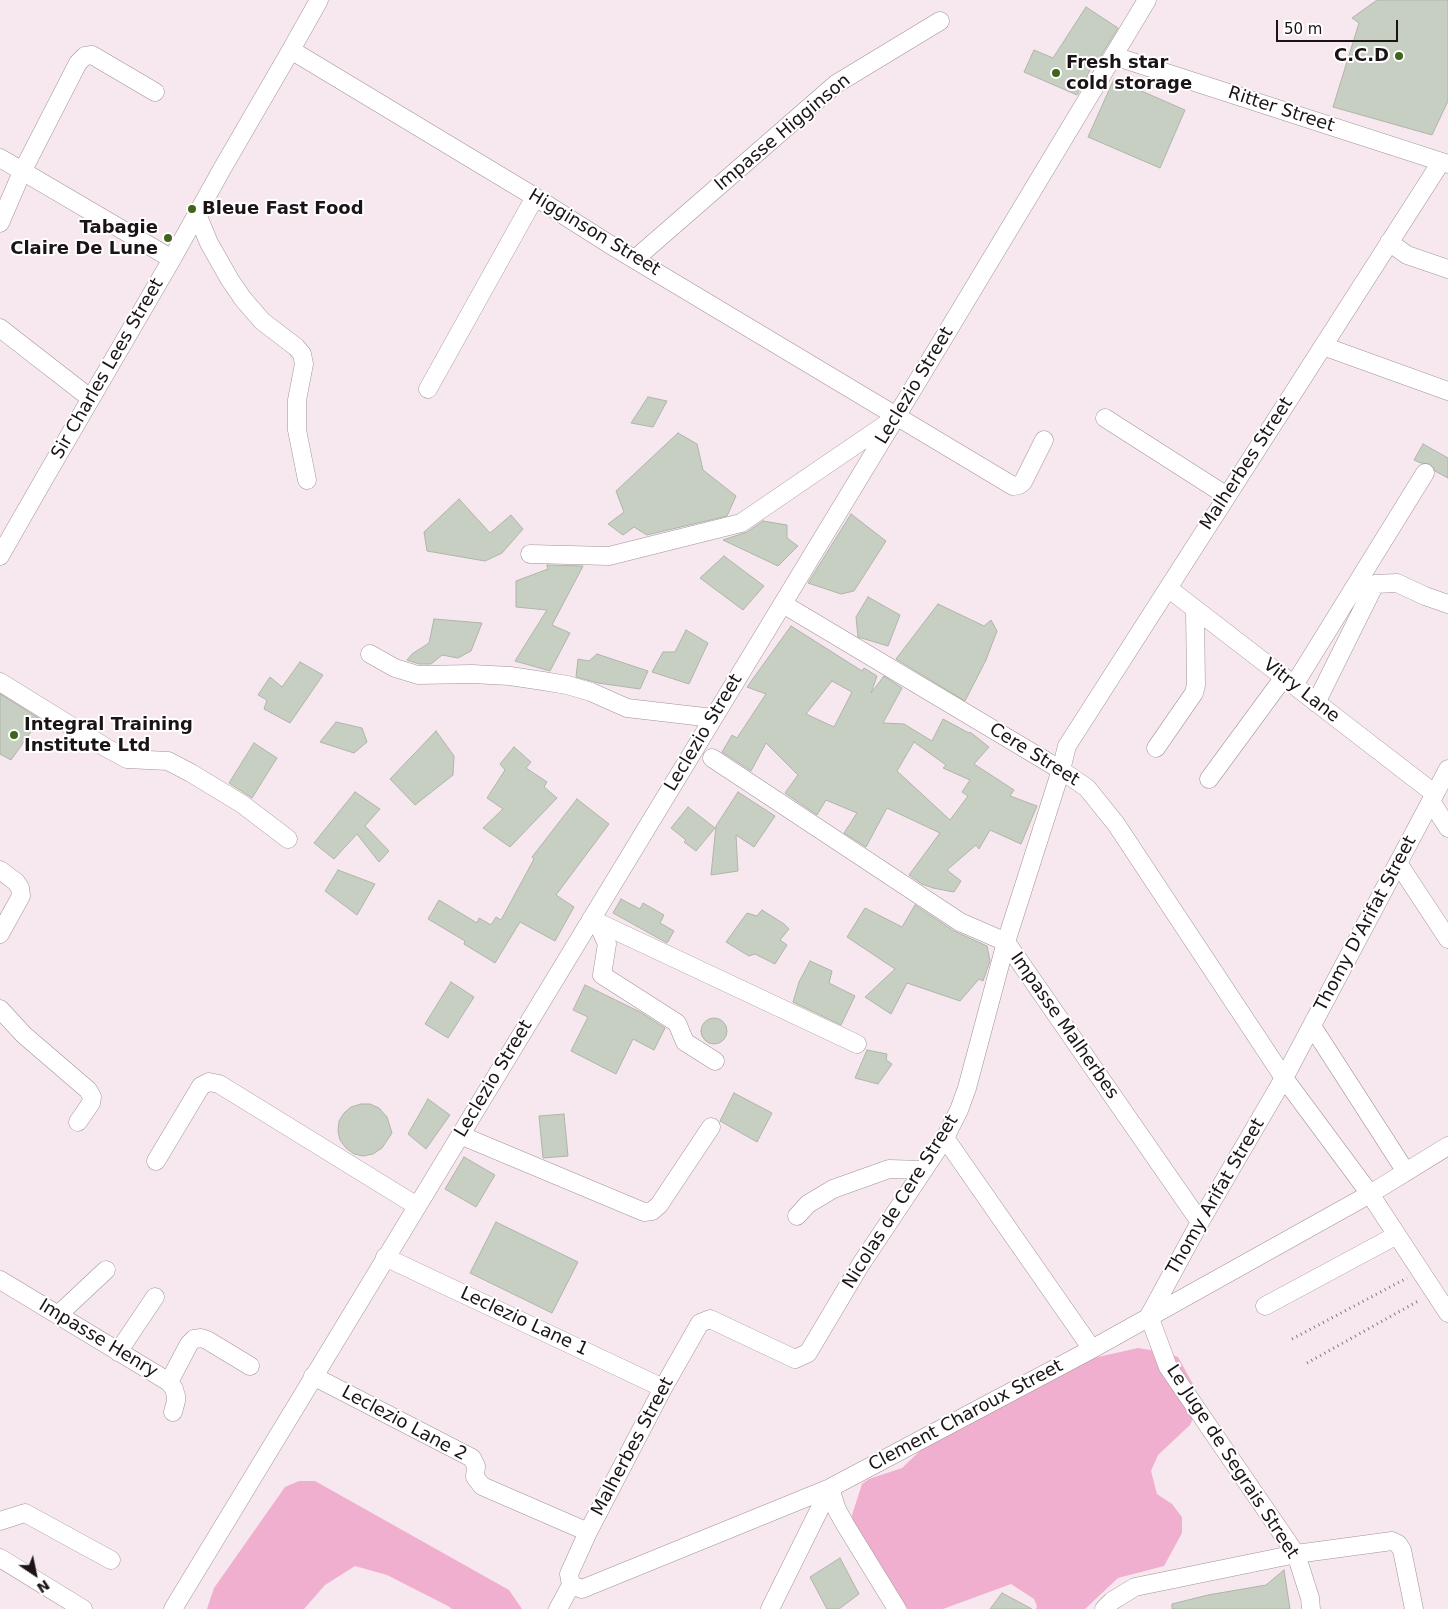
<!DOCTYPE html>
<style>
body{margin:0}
#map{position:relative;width:1448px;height:1609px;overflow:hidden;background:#f7e7ee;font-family:"DejaVu Sans",sans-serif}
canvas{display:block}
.north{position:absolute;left:10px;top:1549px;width:50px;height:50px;-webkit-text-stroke:4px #fff;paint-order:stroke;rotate:146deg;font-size:14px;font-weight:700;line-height:20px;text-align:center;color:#1a1417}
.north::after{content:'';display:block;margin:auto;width:18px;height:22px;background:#1a1417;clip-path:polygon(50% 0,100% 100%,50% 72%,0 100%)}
.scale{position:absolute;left:1276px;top:20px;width:122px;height:22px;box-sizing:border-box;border:2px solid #1a1417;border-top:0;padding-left:6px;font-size:15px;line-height:18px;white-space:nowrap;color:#1a1417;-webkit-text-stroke:4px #fff;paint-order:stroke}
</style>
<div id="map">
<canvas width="1448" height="1609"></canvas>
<div class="north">N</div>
<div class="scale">50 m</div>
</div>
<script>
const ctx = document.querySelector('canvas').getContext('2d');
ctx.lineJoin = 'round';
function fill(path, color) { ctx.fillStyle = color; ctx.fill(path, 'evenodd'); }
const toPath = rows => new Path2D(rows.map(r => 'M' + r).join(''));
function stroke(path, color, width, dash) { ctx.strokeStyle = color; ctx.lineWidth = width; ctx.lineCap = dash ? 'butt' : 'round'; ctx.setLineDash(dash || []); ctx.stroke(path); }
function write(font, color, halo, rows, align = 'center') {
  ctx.font = font + ' "DejaVu Sans",sans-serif'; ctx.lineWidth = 4; ctx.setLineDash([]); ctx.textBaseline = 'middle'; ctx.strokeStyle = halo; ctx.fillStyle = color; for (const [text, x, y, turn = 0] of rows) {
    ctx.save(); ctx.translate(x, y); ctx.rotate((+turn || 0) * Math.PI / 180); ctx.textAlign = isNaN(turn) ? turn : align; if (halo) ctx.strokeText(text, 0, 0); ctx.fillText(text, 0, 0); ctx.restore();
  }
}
const green = toPath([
 [1138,1348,1163,1352,1178,1357,1194,1386,1197,1410,1190,1425,1158,1455,1151,1471,1157,1494,1172,1504,1182,1517,1182,1533,1164,1566,1118,1578,1085,1609,1036,1609,1037,1606,1034,1599,1011,1584,943,1609,908,1609,887,1586,854,1531,852,1515,862,1484,869,1479,902,1468,921,1450,933,1427,1071,1363],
 [299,1481,315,1481,509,1590,522,1609,452,1609,448,1606,387,1575,355,1566,325,1585,304,1609,207,1609,214,1588,285,1487]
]);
const building = toPath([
 [1377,0,1448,0,1448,101,1432,135,1333,107,1359,23,1352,18,1377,0],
 [1086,7,1118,28,1096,64,1093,63,1084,83,1077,95,1024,72,1034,50,1053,58,1086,7],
 [1114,79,1185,110,1160,168,1088,137,1114,79],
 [648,397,667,401,653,427,631,423,648,397],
 [678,433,697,444,703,470,736,496,727,516,647,535,634,527,623,535,608,524,624,512,616,491,678,433],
 [1423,444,1448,458,1448,478,1435,471,1430,464,1421,463,1414,460,1423,444],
 [459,499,490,533,511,515,523,529,502,553,485,561,427,551,424,532,459,499],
 [851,514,886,541,854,591,841,594,808,583,851,514],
 [763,521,787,525,787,538,798,546,778,566,723,540,747,532,763,521],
 [724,556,764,586,743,610,700,578,724,556],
 [547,565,583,566,552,625,570,633,550,671,515,661,547,610,516,607,516,581,548,569,547,565],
 [868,597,900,615,888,646,858,637,856,617,868,597],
 [938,604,984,626,991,620,997,631,986,660,965,701,896,659,938,604],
 [434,619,482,623,471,651,458,658,442,655,431,664,419,664,407,660,412,654,429,643,434,619],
 [791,626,862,671,864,668,877,676,871,693,884,676,902,688,883,723,904,724,932,741,943,719,969,733,970,732,989,747,974,764,1014,790,1010,796,1037,806,1021,844,990,830,979,849,976,845,947,870,961,881,954,892,933,888,922,884,909,875,940,833,887,808,866,847,844,833,857,813,826,800,817,815,785,793,798,775,766,743,751,771,722,752,732,735,737,738,766,694,747,687,791,626],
 [832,681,852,692,834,727,806,714,832,681],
 [914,742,946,765,943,768,970,780,962,792,968,796,950,820,897,771,914,742],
 [686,630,708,643,689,684,652,672,663,652,675,652,686,630],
 [597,654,648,671,640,689,598,683,576,677,578,659,589,661,597,654],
 [300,662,323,675,290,723,264,709,267,700,258,695,270,677,282,687,300,662],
 [0,694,40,719,11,760,0,754,0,694],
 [336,722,362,728,367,742,354,753,320,742,336,722],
 [436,731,454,756,453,775,415,805,390,779,436,731],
 [254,743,277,758,252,798,229,783,254,743],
 [514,747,531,762,526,768,547,782,544,787,557,798,510,847,483,828,503,809,487,798,505,770,500,764,514,747],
 [355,792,380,809,365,826,389,851,379,862,357,834,334,859,314,843,355,792],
 [738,792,775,816,754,847,736,835,738,871,711,875,716,826,738,792],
 [577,799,609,824,556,895,574,907,555,941,520,922,495,963,464,944,465,941,428,919,439,900,477,923,479,918,491,925,496,917,501,920,534,859,532,857,577,799],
 [688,807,715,828,696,851,684,842,686,840,671,828,688,807],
 [338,870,375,884,357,915,325,891,338,870],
 [621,899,640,909,643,903,664,915,660,923,674,931,667,943,613,913,621,899],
 [915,905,954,931,987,946,990,961,983,981,979,979,960,1001,907,983,891,1014,865,997,895,969,847,937,865,908,902,927,915,905],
 [762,910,784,924,789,929,780,940,787,945,775,964,755,954,749,956,726,942,747,913,757,916,762,910],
 [810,961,832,971,829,983,855,996,841,1025,793,1002,799,982,810,961],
 [451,982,474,997,448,1038,425,1024,451,982],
 [585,985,640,1012,665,1028,654,1050,633,1039,616,1074,571,1051,588,1017,573,1010,585,985],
 '701 1031a13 13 0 1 1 26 0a13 13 0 1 1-26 0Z',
 [867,1050,887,1054,886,1060,892,1064,878,1084,855,1078,867,1050],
 [734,1093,772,1113,757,1142,720,1121,734,1093],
 [428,1099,450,1115,426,1149,408,1134,428,1099],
 [361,1104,370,1104,379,1108,387,1117,392,1133,382,1148,373,1154,363,1156,354,1154,346,1148,340,1140,338,1131,339,1121,344,1113,351,1107,361,1104],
 [564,1114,568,1156,543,1158,539,1116,564,1114],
 [464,1157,495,1175,476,1207,445,1189,464,1157],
 [496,1222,578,1262,552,1313,470,1273,496,1222],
 [840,1558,859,1594,839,1609,827,1609,810,1577,840,1558],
 [1284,1570,1290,1609,1172,1609,1172,1604,1208,1595,1266,1585,1284,1570],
 [1002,1593,1032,1609,990,1609,1002,1593]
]);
const path = toPath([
 [1292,1339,1407,1278],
 [1307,1363,1420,1300]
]);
const minor = toPath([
 [291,50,535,197,609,244,1013,486,1019,485,1023,482,1044,440],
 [1114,56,1448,164],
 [0,158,172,259],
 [197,214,209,243,230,280,243,299,262,321,296,347,302,354,304,364,297,400,297,430,307,480],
 [0,223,22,172,78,63,85,56,92,55,155,92],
 [1389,242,1407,255,1448,269],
 [635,259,836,84,940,21],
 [0,328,90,398],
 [1323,346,1448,391],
 [428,389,535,197],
 [1105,418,1227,496],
 [530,554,609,556,741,523,892,420],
 [0,556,44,479,172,259,222,169,291,50,319,0],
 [1168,588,1435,794],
 [783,604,1061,770,1087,788,1116,824,1284,1078,1370,1194,1448,1313],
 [370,654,395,668,418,675,472,674,510,676,543,681,567,685,591,692,627,708,713,718],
 [0,682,105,747,127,759,168,761,191,773,242,804,288,839],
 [1294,685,1425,473],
 [1316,703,1375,584,1397,583,1425,596,1448,604],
 [1156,748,1194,693,1196,685,1195,610],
 [712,758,960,922,1006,942,1200,1222],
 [1209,779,1284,677],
 [1431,801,1448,828],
 [1398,863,1448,939],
 [0,870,16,882,20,888,21,896,0,934],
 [591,919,857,1044],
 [597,922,607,944,602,975,677,1023,685,1042,715,1061],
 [0,1009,24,1035,88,1090,92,1097,91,1103,78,1122],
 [1312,1026,1406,1172],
 [460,1135,644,1212,652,1211,659,1205,711,1127],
 [945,1138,1092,1349],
 [156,1161,201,1086,209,1082,219,1084,417,1206],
 [797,1216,808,1204,833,1189,889,1169,923,1170],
 [385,1257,663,1388],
 [0,1280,169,1382,174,1389,176,1396,176,1401,173,1412],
 [1265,1306,1397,1235],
 [58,1315,106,1270],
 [118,1352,155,1297],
 [313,1376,472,1458,476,1466,475,1477,482,1486,588,1532],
 [169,1382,189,1344,194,1339,201,1338,207,1340,250,1366],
 [830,1488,837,1510,846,1526,897,1609],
 [0,1521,25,1513,111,1560],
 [0,1558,83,1609],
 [571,1585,569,1574,588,1532,663,1388,700,1323,710,1319,795,1359,808,1353,861,1264,945,1138,959,1110,967,1088,1006,942,1061,770,1067,746,1441,162],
 [571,1585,582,1589,830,1488,1092,1349,1370,1194,1448,1146],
 [173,1609,896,417,1147,0],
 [558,1609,571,1585],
 [770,1609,830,1488],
 [1104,1609,1112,1601,1135,1587,1296,1554,1392,1541,1398,1544,1402,1550,1414,1609],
 [1311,1609,1310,1598,1296,1554,1168,1367,1149,1316,1200,1222,1284,1078,1448,769]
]);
const markers = [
 [1399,56,5,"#40641c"],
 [1056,73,5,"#40641c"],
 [192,209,5,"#40641c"],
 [168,238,5,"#40641c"],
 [14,735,5,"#40641c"]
];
const poiNames = [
 ["C.C.D",1389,56,"right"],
 ["Fresh star",1066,63],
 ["cold storage",1066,84],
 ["Bleue Fast Food",202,209],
 ["Tabagie",158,228,"right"],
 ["Claire De Lune",158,249,"right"],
 ["Integral Training",24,725],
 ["Institute Ltd",24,746]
];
const streetNames = [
 ["Ritter Street",1281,110,18],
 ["Impasse Higginson",783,133,-40],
 ["Higginson Street",594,233,31],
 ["Sir Charles Lees Street",108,369,-60],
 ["Leclezio Street",915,386,-59],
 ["Malherbes Street",1247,464,-57],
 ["Vitry Lane",1301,691,38],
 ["Leclezio Street",704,733,-59],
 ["Cere Street",1034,755,32],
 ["Thomy D'Arifat Street",1366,924,-62],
 ["Impasse Malherbes",1064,1026,55],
 ["Leclezio Street",494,1079,-59],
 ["Thomy Arifat Street",1216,1197,-60],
 ["Nicolas de Cere Street",901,1202,-58],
 ["Leclezio Lane 1",524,1322,25],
 ["Impasse Henry",98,1339,31],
 ["Clement Charoux Street",966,1416,-28],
 ["Leclezio Lane 2",404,1424,28],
 ["Malherbes Street",633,1447,-62],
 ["Le Juge de Segrais Street",1232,1462,57]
];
fill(green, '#f0afcf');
fill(building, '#c7cfc2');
stroke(building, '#aeb5a9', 1);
stroke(minor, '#a19399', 19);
stroke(path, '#84797e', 3, [1, 4]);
stroke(minor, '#fff', 18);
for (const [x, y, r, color] of markers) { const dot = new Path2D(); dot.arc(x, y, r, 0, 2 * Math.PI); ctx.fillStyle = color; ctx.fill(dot); stroke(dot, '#fff', 2); }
write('bold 18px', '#1a1417', '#fff', poiNames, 'left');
write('18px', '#1a1417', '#fff', streetNames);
</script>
